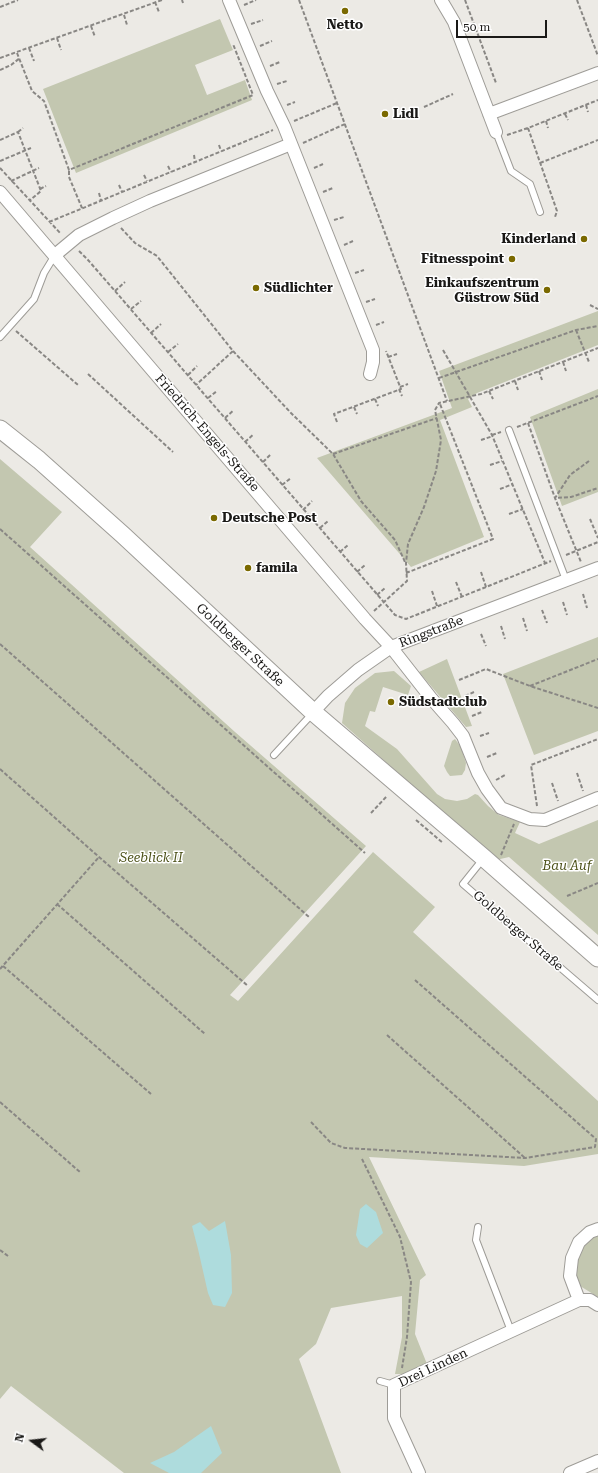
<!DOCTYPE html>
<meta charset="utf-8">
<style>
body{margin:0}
#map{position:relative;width:598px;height:1473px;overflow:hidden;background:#eceae5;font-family:"Roboto Serif",serif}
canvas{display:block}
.north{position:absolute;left:12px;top:1421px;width:40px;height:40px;-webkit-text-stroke:3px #fff;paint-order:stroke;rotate:285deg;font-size:11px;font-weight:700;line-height:16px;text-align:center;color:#1a1917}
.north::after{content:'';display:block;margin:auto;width:14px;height:18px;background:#1a1917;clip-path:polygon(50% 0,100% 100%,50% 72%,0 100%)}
.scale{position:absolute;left:456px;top:20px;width:91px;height:18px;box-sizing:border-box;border:2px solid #1a1917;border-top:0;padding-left:5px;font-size:12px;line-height:14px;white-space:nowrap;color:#1a1917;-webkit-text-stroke:3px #fff;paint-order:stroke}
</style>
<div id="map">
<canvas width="598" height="1473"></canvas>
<div class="north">N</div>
<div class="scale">50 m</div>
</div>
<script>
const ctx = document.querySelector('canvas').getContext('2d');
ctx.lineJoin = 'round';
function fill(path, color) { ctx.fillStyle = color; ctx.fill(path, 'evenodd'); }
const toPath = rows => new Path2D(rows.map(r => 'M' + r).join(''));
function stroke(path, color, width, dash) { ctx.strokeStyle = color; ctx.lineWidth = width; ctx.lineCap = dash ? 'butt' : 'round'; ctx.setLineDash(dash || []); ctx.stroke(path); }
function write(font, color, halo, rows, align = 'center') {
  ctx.font = font + ' "Roboto Serif",serif'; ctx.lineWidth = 3; ctx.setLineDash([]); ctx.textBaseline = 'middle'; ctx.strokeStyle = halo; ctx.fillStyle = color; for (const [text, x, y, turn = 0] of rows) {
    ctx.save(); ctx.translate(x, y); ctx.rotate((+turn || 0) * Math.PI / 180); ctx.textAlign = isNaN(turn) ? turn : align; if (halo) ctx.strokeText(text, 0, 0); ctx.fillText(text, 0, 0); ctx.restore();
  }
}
const green = toPath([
 [220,19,233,50,195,65,207,95,245,80,252,100,76,173,43,89],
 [598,311,598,345,477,393,468,399,472,407,440,420,484,537,411,567,317,458,452,408,439,371],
 [598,389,598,492,562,506,530,417],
 [0,459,62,512,30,547,235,732,366,846,230,995,238,1001,373,852,435,907,413,932,598,1101,598,1154,524,1166,369,1157,426,1275,420,1280,415,1334,427,1364,404,1374,395,1374,402,1337,402,1296,331,1308,316,1344,299,1359,341,1473,124,1473,11,1386,0,1399],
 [598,637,598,731,534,755,503,674],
 [447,659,472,726,466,727,419,672],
 [394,671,411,686,408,695,383,687,375,712,370,711,365,726,397,749,437,794,445,799,457,801,467,799,475,794,478,795,488,806,499,815,520,822,515,833,539,844,598,820,598,935,509,857,496,860,342,723,345,703,355,688,375,673],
 [455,739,461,747,466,763,465,770,462,775,450,776,447,772,444,766,452,741],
 [598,1235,598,1297,580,1286,575,1273,578,1254,590,1238]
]);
const water = toPath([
 [366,1204,376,1212,383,1233,367,1248,360,1244,356,1235,360,1209],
 [225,1221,231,1255,232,1293,225,1307,213,1305,208,1293,198,1249,192,1226,200,1222,209,1231],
 [211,1426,222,1453,201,1473,169,1473,150,1463,174,1452]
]);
const path = toPath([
 [182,0,183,3],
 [299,0,447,401],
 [465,0,496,83],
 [577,0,598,56],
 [155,2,159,12],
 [244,5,256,0],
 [0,7,18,0],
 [124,15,127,25],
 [251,24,263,20],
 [91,26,95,37],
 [57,38,61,50],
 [260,46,272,41],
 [29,48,34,61],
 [17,53,32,91,44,101,69,170,253,95,233,44],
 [0,58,162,0],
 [270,66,280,62],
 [0,70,11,65,20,58],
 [277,84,287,81],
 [287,105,295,102],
 [586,105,588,112],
 [424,107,453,94],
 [565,114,568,120],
 [294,121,337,103],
 [546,121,548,128],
 [528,128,557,211,555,217],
 [18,132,23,128],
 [507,135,528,128,598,100],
 [0,140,18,132,41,191,29,201],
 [303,143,345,124],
 [219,145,221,151],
 [194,155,195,162],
 [0,161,31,148],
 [540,163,598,140],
 [168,166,171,172],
 [0,168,61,234],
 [314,168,323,164],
 [69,171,69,177,82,208],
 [144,175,147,181],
 [11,181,39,168],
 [119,185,122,192],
 [40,189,46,186],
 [323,192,333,188],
 [99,193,101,201],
 [334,220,344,217],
 [49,222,273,130],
 [121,228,135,243,157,256,233,351,196,385],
 [344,245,353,241],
 [79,251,88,260,115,291,395,615,406,619,551,561],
 [355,273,364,270],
 [115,291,125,282],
 [366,302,375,299],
 [590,305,598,309],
 [131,309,141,301],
 [376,325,384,322],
 [576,330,589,362],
 [16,331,78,385],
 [151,333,161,324],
 [443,350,492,435,545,563],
 [233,351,291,413,333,454,361,501,395,540,405,562],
 [168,352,178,344],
 [388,357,397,354],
 [563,362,566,371],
 [539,371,542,380],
 [88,374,173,452],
 [188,375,197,366],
 [439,378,576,330,598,326],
 [515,381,518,390],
 [400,387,408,384],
 [399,389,402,396],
 [489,391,493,399],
 [208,398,217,391],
 [375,399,378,406],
 [354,407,357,414],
 [225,418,234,410],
 [337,422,334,414,401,389,386,351],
 [528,423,555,498,581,562],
 [517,427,598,396],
 [492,435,501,432],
 [481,440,493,436],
 [245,442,254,434],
 [333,454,437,418],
 [589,461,570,475,555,498,571,497,598,488],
 [263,462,271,454],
 [490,465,502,461],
 [282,485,291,478],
 [500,489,513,484],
 [303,510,312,501],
 [509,514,523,509],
 [590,519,598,538],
 [320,528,328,521],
 [0,529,365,853],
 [340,552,348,545],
 [566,555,598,542],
 [357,572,365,565],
 [481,572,486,587],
 [406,573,493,539,440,404],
 [456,582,462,597],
 [432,591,437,606],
 [583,594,587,608],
 [377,595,385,588],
 [563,602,567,615],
 [542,610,547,623],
 [374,611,407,581,406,563,408,544,424,507,436,471,441,440,435,410,439,403,481,394,598,348],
 [523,618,527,631],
 [501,626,505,639],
 [481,634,486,646],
 [0,644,309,917],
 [459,680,486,669,530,686,598,708],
 [530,686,598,659],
 [465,696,474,692],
 [472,716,482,712],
 [480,736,489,733],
 [487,757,497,753],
 [0,769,99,857,248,986],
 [577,773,583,791],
 [496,780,505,775],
 [552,783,558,801],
 [537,806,531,765,598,739],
 [371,813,387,796],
 [416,820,443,843],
 [501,855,514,824],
 [567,896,598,883],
 [57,904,205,1034],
 [3,966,151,1094],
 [0,969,99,857],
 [387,1035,525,1158],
 [0,1102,81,1173],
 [311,1122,331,1143,345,1148,525,1158,595,1147,596,1139,415,980],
 [362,1159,400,1237,411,1282,407,1337,402,1368],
 [0,1250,8,1256]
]);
const lane = toPath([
 [496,132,511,171,530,184,540,212],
 [0,337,34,299,44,273,55,255],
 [509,430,566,580],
 [274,755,312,714],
 [483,859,463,884,598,1000],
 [478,1227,476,1240,511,1331],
 [380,1381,394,1385]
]);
const street = toPath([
 [229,0,267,91,284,126,373,350,373,362,370,374],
 [441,0,454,22,496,132],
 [489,114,598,73],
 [0,192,365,619,391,647,431,698,453,723,463,736,478,773,487,789,501,808,530,819,545,820,598,798],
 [55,255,79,235,113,218,150,201,291,144],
 [313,712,328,696,358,670,391,647,598,568],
 [579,1300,570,1276,572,1258,579,1242,590,1232,598,1229],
 [419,1473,394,1418,394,1385,579,1300,590,1300,598,1305],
 [570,1473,598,1461]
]);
const secondary = toPath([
 [0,429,39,460,123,535,313,712,484,858,598,958]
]);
const markers = [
 [345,11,4,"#7a6900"],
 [385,114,4,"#7a6900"],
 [584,239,4,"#7a6900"],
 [512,259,4,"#7a6900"],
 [256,288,4,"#7a6900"],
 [547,290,4,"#7a6900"],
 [214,518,4,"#7a6900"],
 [248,568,4,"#7a6900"],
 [391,702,4,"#7a6900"]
];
const poiNames = [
 ["Netto",345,25,"center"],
 ["Lidl",393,114],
 ["Kinderland",576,239,"right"],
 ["Fitnesspoint",504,259,"right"],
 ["Einkaufszentrum",539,283,"right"],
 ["Güstrow Süd",539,298,"right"],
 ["Südlichter",264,288],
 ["Deutsche Post",222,518],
 ["famila",256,568],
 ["Südstadtclub",399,702]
];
const streetNames = [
 ["Friedrich-Engels-Straße",207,433,49],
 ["Ringstraße",431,632,-21],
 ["Goldberger Straße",240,645,43],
 ["Goldberger Straße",518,931,41],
 ["Drei Linden",433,1368,-25]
];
const parkNames = [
 ["Seeblick II",151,858],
 ["Bau Auf",567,866]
];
fill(green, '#c3c7b0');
fill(water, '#aedcdd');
stroke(lane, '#9e9c97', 8);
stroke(street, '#9e9c97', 14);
stroke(secondary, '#9e9c97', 19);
stroke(path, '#898784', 2, [4, 2]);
stroke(lane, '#fff', 6);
stroke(street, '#fff', 12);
stroke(secondary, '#fff', 17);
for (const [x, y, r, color] of markers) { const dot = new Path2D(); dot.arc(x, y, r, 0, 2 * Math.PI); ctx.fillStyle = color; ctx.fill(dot); stroke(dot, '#fff', 1.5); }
write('bold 13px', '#1a1917', '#fff', poiNames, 'left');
write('13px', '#1a1917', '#fff', streetNames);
write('italic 13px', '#4e531b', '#fff', parkNames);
</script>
